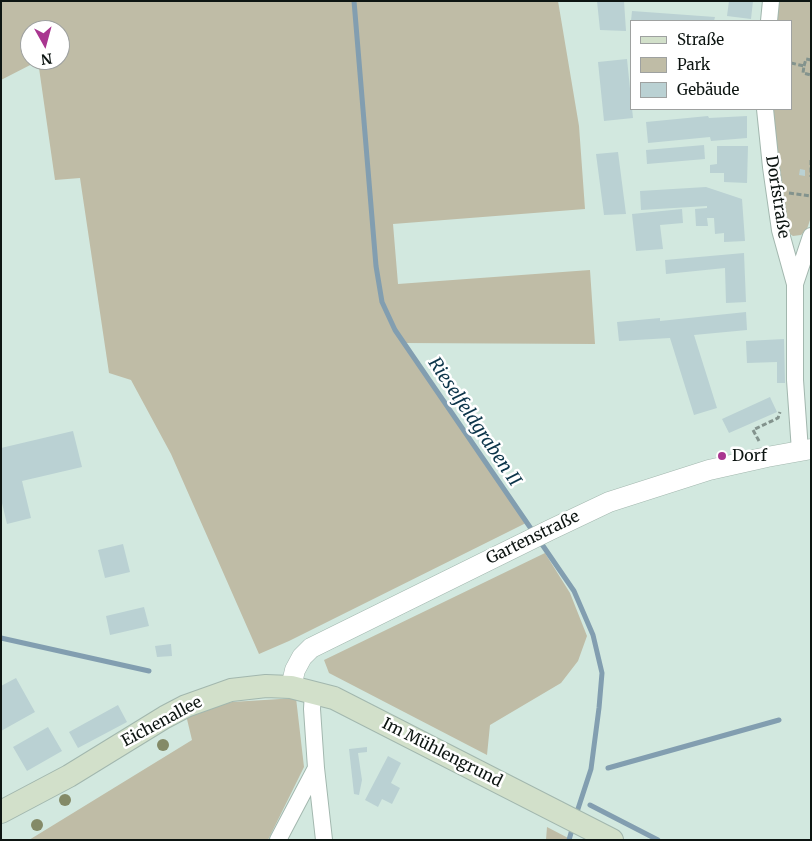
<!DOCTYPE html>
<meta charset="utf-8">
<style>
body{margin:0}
#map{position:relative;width:812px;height:841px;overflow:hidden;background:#d2e8df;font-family:Merriweather,serif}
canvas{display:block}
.frame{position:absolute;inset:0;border:2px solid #0d1512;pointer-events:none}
.legend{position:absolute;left:630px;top:20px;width:162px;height:90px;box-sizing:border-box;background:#fff;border:1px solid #9ea1a0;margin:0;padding:6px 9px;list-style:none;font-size:15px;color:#0d1512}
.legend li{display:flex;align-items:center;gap:10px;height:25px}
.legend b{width:25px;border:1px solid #9ea1a0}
.north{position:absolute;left:20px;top:20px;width:50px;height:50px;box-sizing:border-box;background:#fff;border:1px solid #9ea1a0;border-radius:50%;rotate:173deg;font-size:14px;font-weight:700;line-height:20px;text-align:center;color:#0d1512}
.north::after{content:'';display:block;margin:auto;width:18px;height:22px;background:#a93690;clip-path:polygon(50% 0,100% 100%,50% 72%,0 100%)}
</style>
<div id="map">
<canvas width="812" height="841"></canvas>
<div class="frame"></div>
<ul class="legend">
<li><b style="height:6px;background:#d2e0ca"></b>Straße</li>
<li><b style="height:14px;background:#bfbca6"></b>Park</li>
<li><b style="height:14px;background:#bad1d3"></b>Gebäude</li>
</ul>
<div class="north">N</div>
</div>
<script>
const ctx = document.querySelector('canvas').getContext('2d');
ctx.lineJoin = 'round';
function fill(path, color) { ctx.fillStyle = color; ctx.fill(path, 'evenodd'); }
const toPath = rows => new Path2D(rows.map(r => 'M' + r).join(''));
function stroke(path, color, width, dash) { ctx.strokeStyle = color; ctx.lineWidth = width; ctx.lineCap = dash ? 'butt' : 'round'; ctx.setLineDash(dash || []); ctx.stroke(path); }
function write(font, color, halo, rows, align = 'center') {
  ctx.font = font + ' Merriweather,serif'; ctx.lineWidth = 5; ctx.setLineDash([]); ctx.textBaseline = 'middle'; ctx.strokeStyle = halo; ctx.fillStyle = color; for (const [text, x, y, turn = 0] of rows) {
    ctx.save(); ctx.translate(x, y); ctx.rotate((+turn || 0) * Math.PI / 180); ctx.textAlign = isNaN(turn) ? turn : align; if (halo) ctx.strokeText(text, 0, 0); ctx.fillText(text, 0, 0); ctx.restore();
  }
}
const green = toPath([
 [1,1,558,1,579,126,585,209,393,224,398,284,590,270,595,344,404,343,526,523,289,641,259,654,171,454,131,380,109,373,80,178,55,180,38,61,1,80],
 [30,30,60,30,60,60,30,60],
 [778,1,811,1,811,217,807,229,801,235,793,236,784,230,771,109,791,109,791,21,776,21],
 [545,553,570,593,587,636,578,661,561,683,490,725,487,755,329,673,324,660],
 [296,698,304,767,268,840,29,840,192,740,186,715,232,702],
 [547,827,572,840,546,840]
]);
const stream = toPath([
 [354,1,376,266,382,302,395,330,534,533],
 [539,540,574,591,593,635,602,673,599,708,591,769,576,815],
 [1,638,149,671],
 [608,768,779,720],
 [590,805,658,840],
 [569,840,573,826]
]);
const building = toPath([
 [597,1,624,1,626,31,600,30],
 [729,1,753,1,751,19,727,16],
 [632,11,715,17,714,21,631,21],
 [627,59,633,118,604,121,598,62],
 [708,116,709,118,747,116,747,138,711,141,710,137,648,143,646,122],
 [704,145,705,159,647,164,646,150],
 [717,146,748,146,747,183,724,182,724,173,710,173,710,165,717,164],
 [618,152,626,214,604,215,596,154],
 [800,169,805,170,805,176,799,175],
 [706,187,742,199,745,241,724,242,724,233,715,234,714,218,707,218,708,226,696,226,695,209,707,208,707,206,641,210,640,191],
 [682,209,683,223,660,225,663,249,636,251,632,214],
 [744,253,746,302,726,303,725,268,666,274,665,260],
 [746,312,747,330,694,335,717,408,694,415,670,338,619,341,617,322,660,318,660,321],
 [784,339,785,383,777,383,777,362,747,363,746,341],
 [770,397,777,412,729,433,722,419],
 [73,431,82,467,22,481,31,518,7,524,1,499,1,448],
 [123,544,130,572,105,578,98,550],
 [144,607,149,626,110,635,106,616],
 [171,644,172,656,157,657,155,646],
 [16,678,35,712,1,731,1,686],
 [118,705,127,722,78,748,69,732],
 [48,727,62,751,27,771,13,747],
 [367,747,367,752,358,753,362,780,359,795,354,794,349,749],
 [388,756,401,763,391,783,400,788,392,804,382,799,378,807,365,800]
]);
const path = toPath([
 [791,63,804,66,803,73,811,75],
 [804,66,806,59,811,60],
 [811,160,811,177],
 [789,193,811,196],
 [759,441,753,430,778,418,780,412]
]);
const minor = toPath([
 [769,21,771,1],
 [765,109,771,167,780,230,795,284],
 [800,451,795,380,795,284,811,236],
 [316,768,324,840],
 [278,840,316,768,312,709,313,692]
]);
const tertiary = toPath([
 [291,687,295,670,302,657,311,648,550,530,609,502,709,470,767,457,811,449]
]);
const secondary = toPath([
 [1,812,69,776,165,717,186,706,231,690,266,686,291,687,334,698,612,840]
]);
const trees = [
 [163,745],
 [65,800],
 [37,825]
];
const markers = [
 [722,456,5,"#a93690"]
];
const streetNames = [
 ["Dorfstraße",777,197,81],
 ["Gartenstraße",533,538,-26],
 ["Eichenallee",162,722,-28],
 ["Im Mühlengrund",442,753,27]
];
const poiNames = [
 ["Dorf",732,456]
];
const waterNames = [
 ["Rieselfeldgraben II",474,422,56]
];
fill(green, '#bfbca6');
stroke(stream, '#829eb0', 5);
fill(building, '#bad1d3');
stroke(minor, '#a2b7ae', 18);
stroke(tertiary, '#a2b7ae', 21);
stroke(secondary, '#a2b7ae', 24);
stroke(path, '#83938d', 3, [5, 2.5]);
stroke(minor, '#fff', 16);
stroke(tertiary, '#fff', 20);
stroke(secondary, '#d2e0ca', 22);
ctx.fillStyle = '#848a67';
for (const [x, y] of trees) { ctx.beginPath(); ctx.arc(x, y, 6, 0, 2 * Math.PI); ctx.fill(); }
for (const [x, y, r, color] of markers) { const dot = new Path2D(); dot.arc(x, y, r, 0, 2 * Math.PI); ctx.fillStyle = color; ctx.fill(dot); stroke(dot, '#fff', 2); }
write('16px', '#0d1512', '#fff', streetNames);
write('16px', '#0d1512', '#fff', poiNames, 'left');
write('italic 18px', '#0b3449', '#fff', waterNames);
</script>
